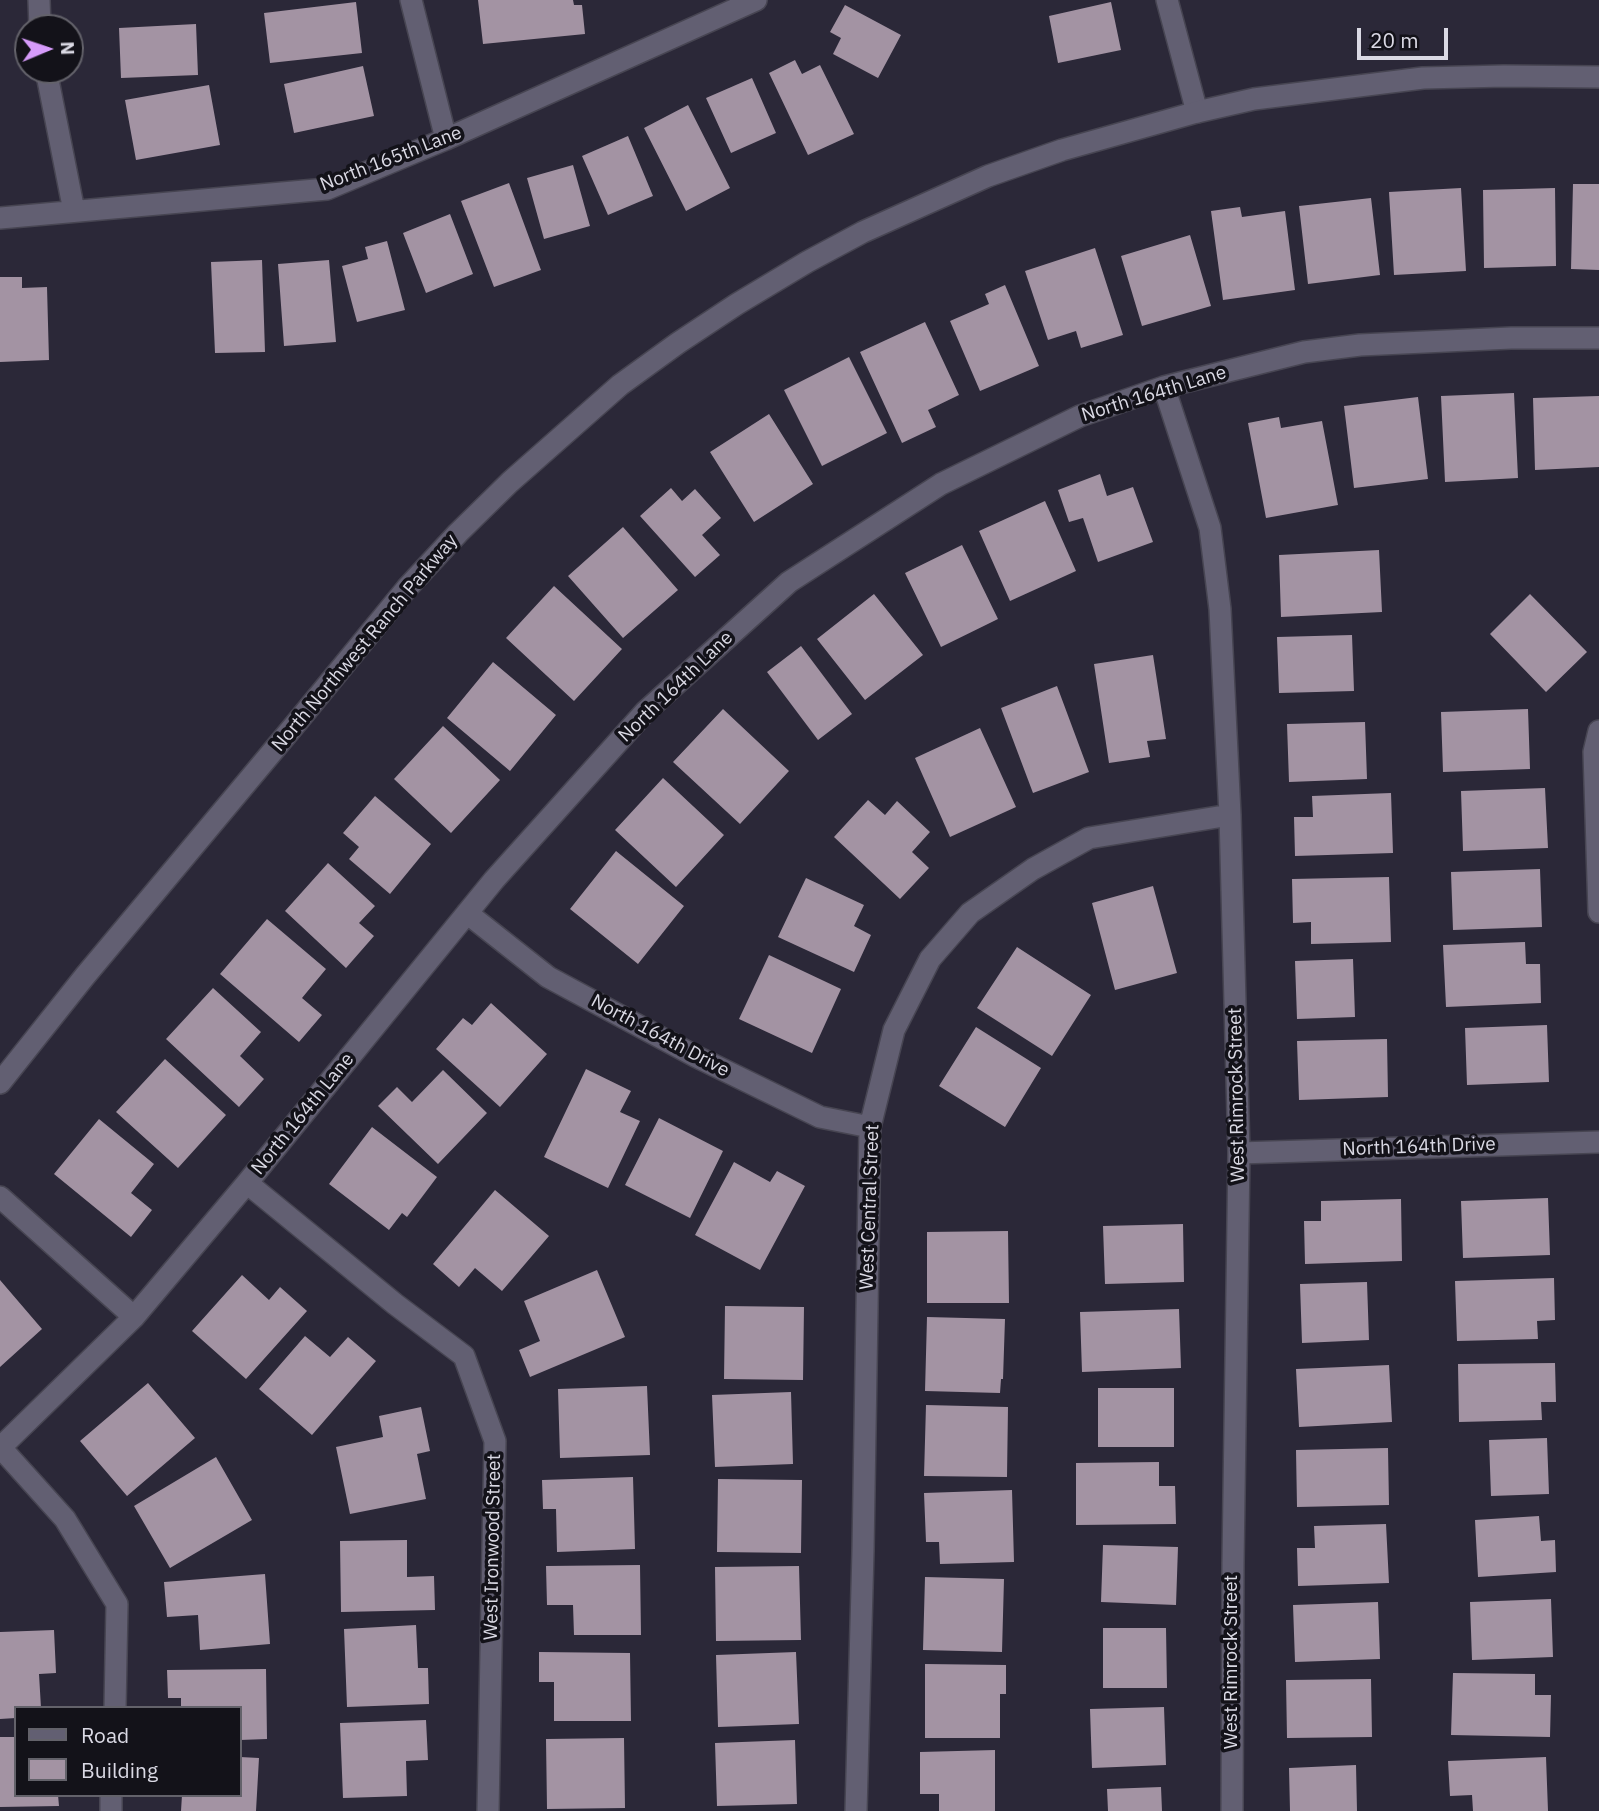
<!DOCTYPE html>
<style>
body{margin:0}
#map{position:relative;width:1599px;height:1811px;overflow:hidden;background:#2b2838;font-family:"IBM Plex Sans",sans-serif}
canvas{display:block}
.legend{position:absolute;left:14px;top:1706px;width:228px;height:91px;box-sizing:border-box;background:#131219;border:2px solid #63626a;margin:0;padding:9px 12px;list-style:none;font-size:21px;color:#dad9e4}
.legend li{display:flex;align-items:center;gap:14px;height:35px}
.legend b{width:35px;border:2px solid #63626a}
.north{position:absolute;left:14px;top:14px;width:70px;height:70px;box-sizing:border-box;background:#131219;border:2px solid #63626a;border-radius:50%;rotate:88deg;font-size:19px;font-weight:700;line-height:28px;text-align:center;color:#dad9e4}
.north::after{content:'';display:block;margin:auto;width:24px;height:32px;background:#d69bfa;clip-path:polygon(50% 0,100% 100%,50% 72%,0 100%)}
.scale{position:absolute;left:1357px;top:28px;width:91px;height:32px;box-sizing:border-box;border:4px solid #dad9e4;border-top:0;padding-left:9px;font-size:21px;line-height:24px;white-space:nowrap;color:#dad9e4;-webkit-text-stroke:5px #131219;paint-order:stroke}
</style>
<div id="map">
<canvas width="1599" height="1811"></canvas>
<ul class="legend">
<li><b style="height:9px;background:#625f72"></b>Road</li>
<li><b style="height:19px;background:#a393a3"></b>Building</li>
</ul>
<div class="north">N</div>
<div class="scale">20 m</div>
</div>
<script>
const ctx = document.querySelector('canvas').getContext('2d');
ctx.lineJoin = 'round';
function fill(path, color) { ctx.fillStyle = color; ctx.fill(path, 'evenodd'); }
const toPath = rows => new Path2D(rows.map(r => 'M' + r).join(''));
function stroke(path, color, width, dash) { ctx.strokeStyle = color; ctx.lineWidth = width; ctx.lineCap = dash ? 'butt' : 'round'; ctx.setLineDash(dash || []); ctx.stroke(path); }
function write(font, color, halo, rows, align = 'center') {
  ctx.font = font + ' "IBM Plex Sans",sans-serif'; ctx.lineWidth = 7; ctx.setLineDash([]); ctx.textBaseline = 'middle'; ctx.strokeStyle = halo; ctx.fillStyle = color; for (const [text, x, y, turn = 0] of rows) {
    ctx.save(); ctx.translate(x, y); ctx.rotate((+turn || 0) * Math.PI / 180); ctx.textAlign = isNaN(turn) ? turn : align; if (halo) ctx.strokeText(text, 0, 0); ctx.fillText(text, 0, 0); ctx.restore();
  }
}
const building = toPath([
 [478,0,573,0,574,5,582,5,585,34,483,44],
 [356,2,362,53,270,63,264,13],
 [1111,2,1121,50,1058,63,1049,16],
 [845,5,901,35,878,78,833,54,841,38,830,32],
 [196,24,198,75,121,78,119,28],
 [795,60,802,74,820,65,854,134,808,155,769,73],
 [363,66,374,116,294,133,284,84],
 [752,78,776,133,731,153,706,98],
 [209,85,220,145,136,160,125,100],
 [688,105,730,188,686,211,644,128],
 [628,136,653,196,608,215,582,156],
 [573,165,590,226,544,239,527,178],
 [509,183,541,270,494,287,461,201],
 [1573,184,1599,184,1599,270,1571,269],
 [1461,188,1466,271,1394,275,1389,192],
 [1555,188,1556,266,1484,268,1483,190],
 [1371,198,1380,275,1308,284,1299,206],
 [1240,207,1242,217,1285,211,1295,290,1223,300,1211,211],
 [450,214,473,274,426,293,403,233],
 [1190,235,1211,306,1142,326,1121,256],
 [387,241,405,310,357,322,342,266,368,259,365,247],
 [1095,248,1123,335,1081,348,1076,331,1048,340,1025,271],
 [262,260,265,352,215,353,211,262],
 [329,260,336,342,284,346,278,264],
 [0,277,22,277,22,288,47,287,49,360,0,362],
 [1005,285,1039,366,980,391,950,321,989,304,985,294],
 [925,322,959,395,928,410,936,427,902,443,860,352],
 [849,357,887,433,822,466,784,390],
 [1514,393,1518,478,1445,482,1441,396],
 [1599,396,1599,467,1535,470,1533,398],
 [1418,397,1428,479,1354,488,1344,406],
 [769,414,813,484,754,522,710,452],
 [1279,417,1281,428,1322,421,1338,505,1266,518,1248,423],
 [1100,474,1107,496,1133,487,1153,542,1098,562,1083,518,1069,522,1058,490],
 [671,488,682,501,695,489,721,518,702,535,720,555,695,577,640,516],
 [1045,501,1076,571,1010,601,979,531],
 [623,527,678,590,623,638,568,576],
 [962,545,998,619,941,647,905,573],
 [1379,550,1382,612,1281,617,1279,555],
 [554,586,622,649,574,701,506,638],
 [874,594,923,655,865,700,817,639],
 [1530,594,1587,652,1546,692,1490,634],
 [1352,635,1354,691,1279,693,1277,637],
 [801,646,852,714,818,740,767,672],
 [1153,655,1166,739,1147,741,1150,757,1109,763,1094,664],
 [493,662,556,715,510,771,447,718],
 [1057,686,1089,772,1033,793,1001,708],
 [723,709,789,771,740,824,673,762],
 [1528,709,1530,769,1443,772,1441,712],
 [1365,722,1367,779,1289,782,1287,724],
 [443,726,500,780,451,833,394,779],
 [980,728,1016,807,950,837,915,758],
 [663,778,724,835,676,887,615,830],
 [1545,788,1548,848,1463,851,1461,791],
 [1391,793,1393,853,1295,856,1294,817,1313,817,1312,796],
 [375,796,431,844,390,894,349,859,359,847,343,833],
 [868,800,885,815,897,801,930,832,912,852,929,868,900,899,834,837],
 [616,851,684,906,638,964,570,909],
 [328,863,375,906,359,923,374,936,346,968,285,911],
 [1540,869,1542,927,1453,930,1451,872],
 [1389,877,1391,942,1311,944,1311,922,1293,923,1292,879],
 [806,878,864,905,854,926,871,935,854,972,778,937],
 [1153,886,1177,973,1115,990,1092,903],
 [267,919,326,969,302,998,322,1015,299,1042,220,974],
 [1525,942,1526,964,1540,964,1541,1003,1446,1007,1443,945],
 [1017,947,1091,995,1052,1056,977,1008],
 [769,955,841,989,812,1053,739,1019],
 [1353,959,1355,1017,1297,1019,1295,961],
 [213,988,261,1032,240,1056,264,1079,239,1107,166,1039],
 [491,1003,547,1054,500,1107,436,1049,463,1018,472,1025],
 [1547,1025,1549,1082,1467,1085,1465,1028],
 [976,1027,1041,1068,1005,1127,939,1086],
 [1387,1039,1388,1097,1299,1100,1297,1041],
 [165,1059,226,1115,178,1168,116,1112],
 [586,1069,631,1091,620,1112,640,1121,608,1188,544,1157],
 [443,1070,487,1113,438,1164,378,1106,397,1087,412,1102],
 [659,1118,723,1151,690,1218,625,1185],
 [99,1119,154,1164,131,1193,152,1210,131,1237,54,1174],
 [372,1127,437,1177,407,1217,402,1213,389,1230,329,1184],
 [734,1162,770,1182,777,1171,805,1186,760,1270,695,1235],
 [495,1190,549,1236,502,1291,475,1268,459,1287,433,1264],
 [1548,1198,1550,1255,1463,1258,1461,1201],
 [1401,1199,1402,1261,1305,1264,1304,1221,1321,1221,1321,1201],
 [1183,1224,1184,1282,1105,1284,1103,1226],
 [1008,1231,1009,1303,927,1303,927,1232],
 [597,1270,625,1337,530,1377,519,1350,540,1341,524,1301],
 [242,1275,269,1300,280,1287,307,1311,246,1379,192,1331],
 [1554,1278,1555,1320,1537,1321,1538,1339,1457,1341,1455,1281],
 [0,1280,42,1329,0,1367],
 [1367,1282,1369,1340,1302,1343,1300,1284],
 [725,1306,804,1307,803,1380,724,1379],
 [1179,1309,1181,1368,1082,1372,1080,1312],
 [927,1317,1005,1319,1003,1379,1001,1379,1000,1393,925,1391],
 [305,1336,330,1357,348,1337,376,1361,312,1435,259,1389],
 [1555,1363,1556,1402,1541,1402,1542,1420,1459,1422,1458,1364],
 [1389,1365,1392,1422,1299,1427,1296,1369],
 [148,1383,195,1438,127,1496,80,1441],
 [647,1386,650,1455,560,1458,558,1389],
 [1098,1388,1174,1388,1174,1447,1098,1447],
 [791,1392,793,1464,715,1467,712,1395],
 [926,1405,1008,1407,1007,1477,924,1476],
 [421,1407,430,1451,417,1454,426,1499,350,1514,336,1447,383,1437,379,1416],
 [1547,1438,1549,1494,1491,1496,1489,1440],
 [1388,1448,1389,1505,1297,1507,1296,1450],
 [216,1457,252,1520,170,1568,134,1506],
 [1159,1462,1159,1486,1175,1486,1176,1524,1076,1525,1076,1463],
 [633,1477,635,1549,557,1552,556,1509,543,1509,542,1480],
 [718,1479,802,1480,801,1553,717,1552],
 [1012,1490,1014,1562,940,1564,939,1542,926,1542,924,1493],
 [1539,1516,1541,1541,1555,1540,1556,1572,1478,1577,1475,1520],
 [1386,1524,1389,1583,1298,1586,1297,1548,1315,1548,1314,1526],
 [407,1540,407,1577,434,1576,435,1610,341,1612,340,1541],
 [1103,1545,1178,1547,1176,1605,1101,1602],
 [640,1565,641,1635,574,1635,573,1605,547,1605,546,1566],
 [799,1566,801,1640,716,1641,715,1567],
 [265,1574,270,1644,200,1650,198,1615,167,1617,164,1582],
 [925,1577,1004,1579,1002,1652,923,1650],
 [1551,1599,1553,1657,1472,1660,1470,1602],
 [1378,1602,1380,1659,1295,1662,1293,1605],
 [416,1625,418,1668,428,1668,429,1704,347,1707,344,1629],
 [1103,1628,1166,1628,1167,1688,1103,1688],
 [54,1630,56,1673,39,1674,41,1708,16,1708,16,1718,0,1719,0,1632],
 [539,1652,630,1653,631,1721,554,1721,554,1682,539,1682],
 [796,1652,799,1724,718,1727,716,1655],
 [925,1664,1006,1665,1006,1694,1000,1694,1000,1738,925,1738],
 [266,1669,267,1739,240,1740,240,1708,181,1708,181,1698,168,1698,167,1670],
 [1453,1673,1535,1674,1535,1695,1551,1695,1550,1737,1451,1735],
 [1371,1679,1372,1737,1287,1738,1286,1680],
 [1164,1707,1166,1765,1092,1768,1090,1709],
 [426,1720,428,1760,406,1761,407,1796,343,1798,340,1723],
 [0,1737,16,1737,16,1795,58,1795,59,1806,0,1807],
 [624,1738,625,1808,547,1809,546,1739],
 [795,1740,797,1804,717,1806,715,1743],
 [995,1750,995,1811,939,1811,939,1794,920,1794,920,1752],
 [240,1757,259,1758,256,1811,181,1811,182,1795,240,1795],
 [1546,1757,1548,1811,1473,1811,1472,1795,1450,1796,1448,1761],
 [1356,1765,1357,1811,1290,1811,1289,1768],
 [1161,1787,1162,1811,1108,1811,1107,1789]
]);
const street = toPath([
 [39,0,40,28],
 [411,0,446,139],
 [1167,0,1197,112],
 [46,70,74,211],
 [0,218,327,189,446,139,756,0],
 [1164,387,1210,528,1220,609,1230,815,1239,1153,1233,1563,1232,1811],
 [1599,731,1594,752,1599,912],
 [467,913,548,977,695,1056,820,1117,870,1127],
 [1239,1153,1599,1142],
 [247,1183,395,1304,464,1356,495,1441,488,1811],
 [0,1197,134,1317],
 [0,1448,134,1317,247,1183,494,880,645,712,789,582,941,484,1080,416,1164,387,1304,352,1360,345,1511,338,1599,338],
 [1,1448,65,1519,117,1604,115,1708],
 [111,1811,111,1795],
 [856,1811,863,1551,870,1127,894,1030,930,959,970,913,1033,869,1089,838,1230,815]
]);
const secondary = toPath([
 [0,1083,85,976,298,721,407,588,458,533,510,482,620,385,678,343,737,304,807,262,863,232,988,176,1062,150,1197,112,1254,99,1423,78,1504,76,1599,77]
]);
const streetNames = [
 ["North 165th Lane",391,159,-21],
 ["North 164th Lane",1154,394,-17],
 ["North Northwest Ranch Parkway",365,643,-50],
 ["North 164th Lane",676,687,-44],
 ["North 164th Drive",660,1036,28],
 ["West Rimrock Street",1237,1095,-91],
 ["North 164th Lane",303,1114,-51],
 ["North 164th Drive",1419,1147,-2],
 ["West Central Street",870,1207,-88],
 ["West Ironwood Street",493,1547,-89],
 ["West Rimrock Street",1232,1662,-90]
];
fill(building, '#a393a3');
stroke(street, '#474552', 24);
stroke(secondary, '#474552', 24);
stroke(street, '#625f72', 21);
stroke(secondary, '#625f72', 21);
write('19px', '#dad9e4', '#131219', streetNames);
</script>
